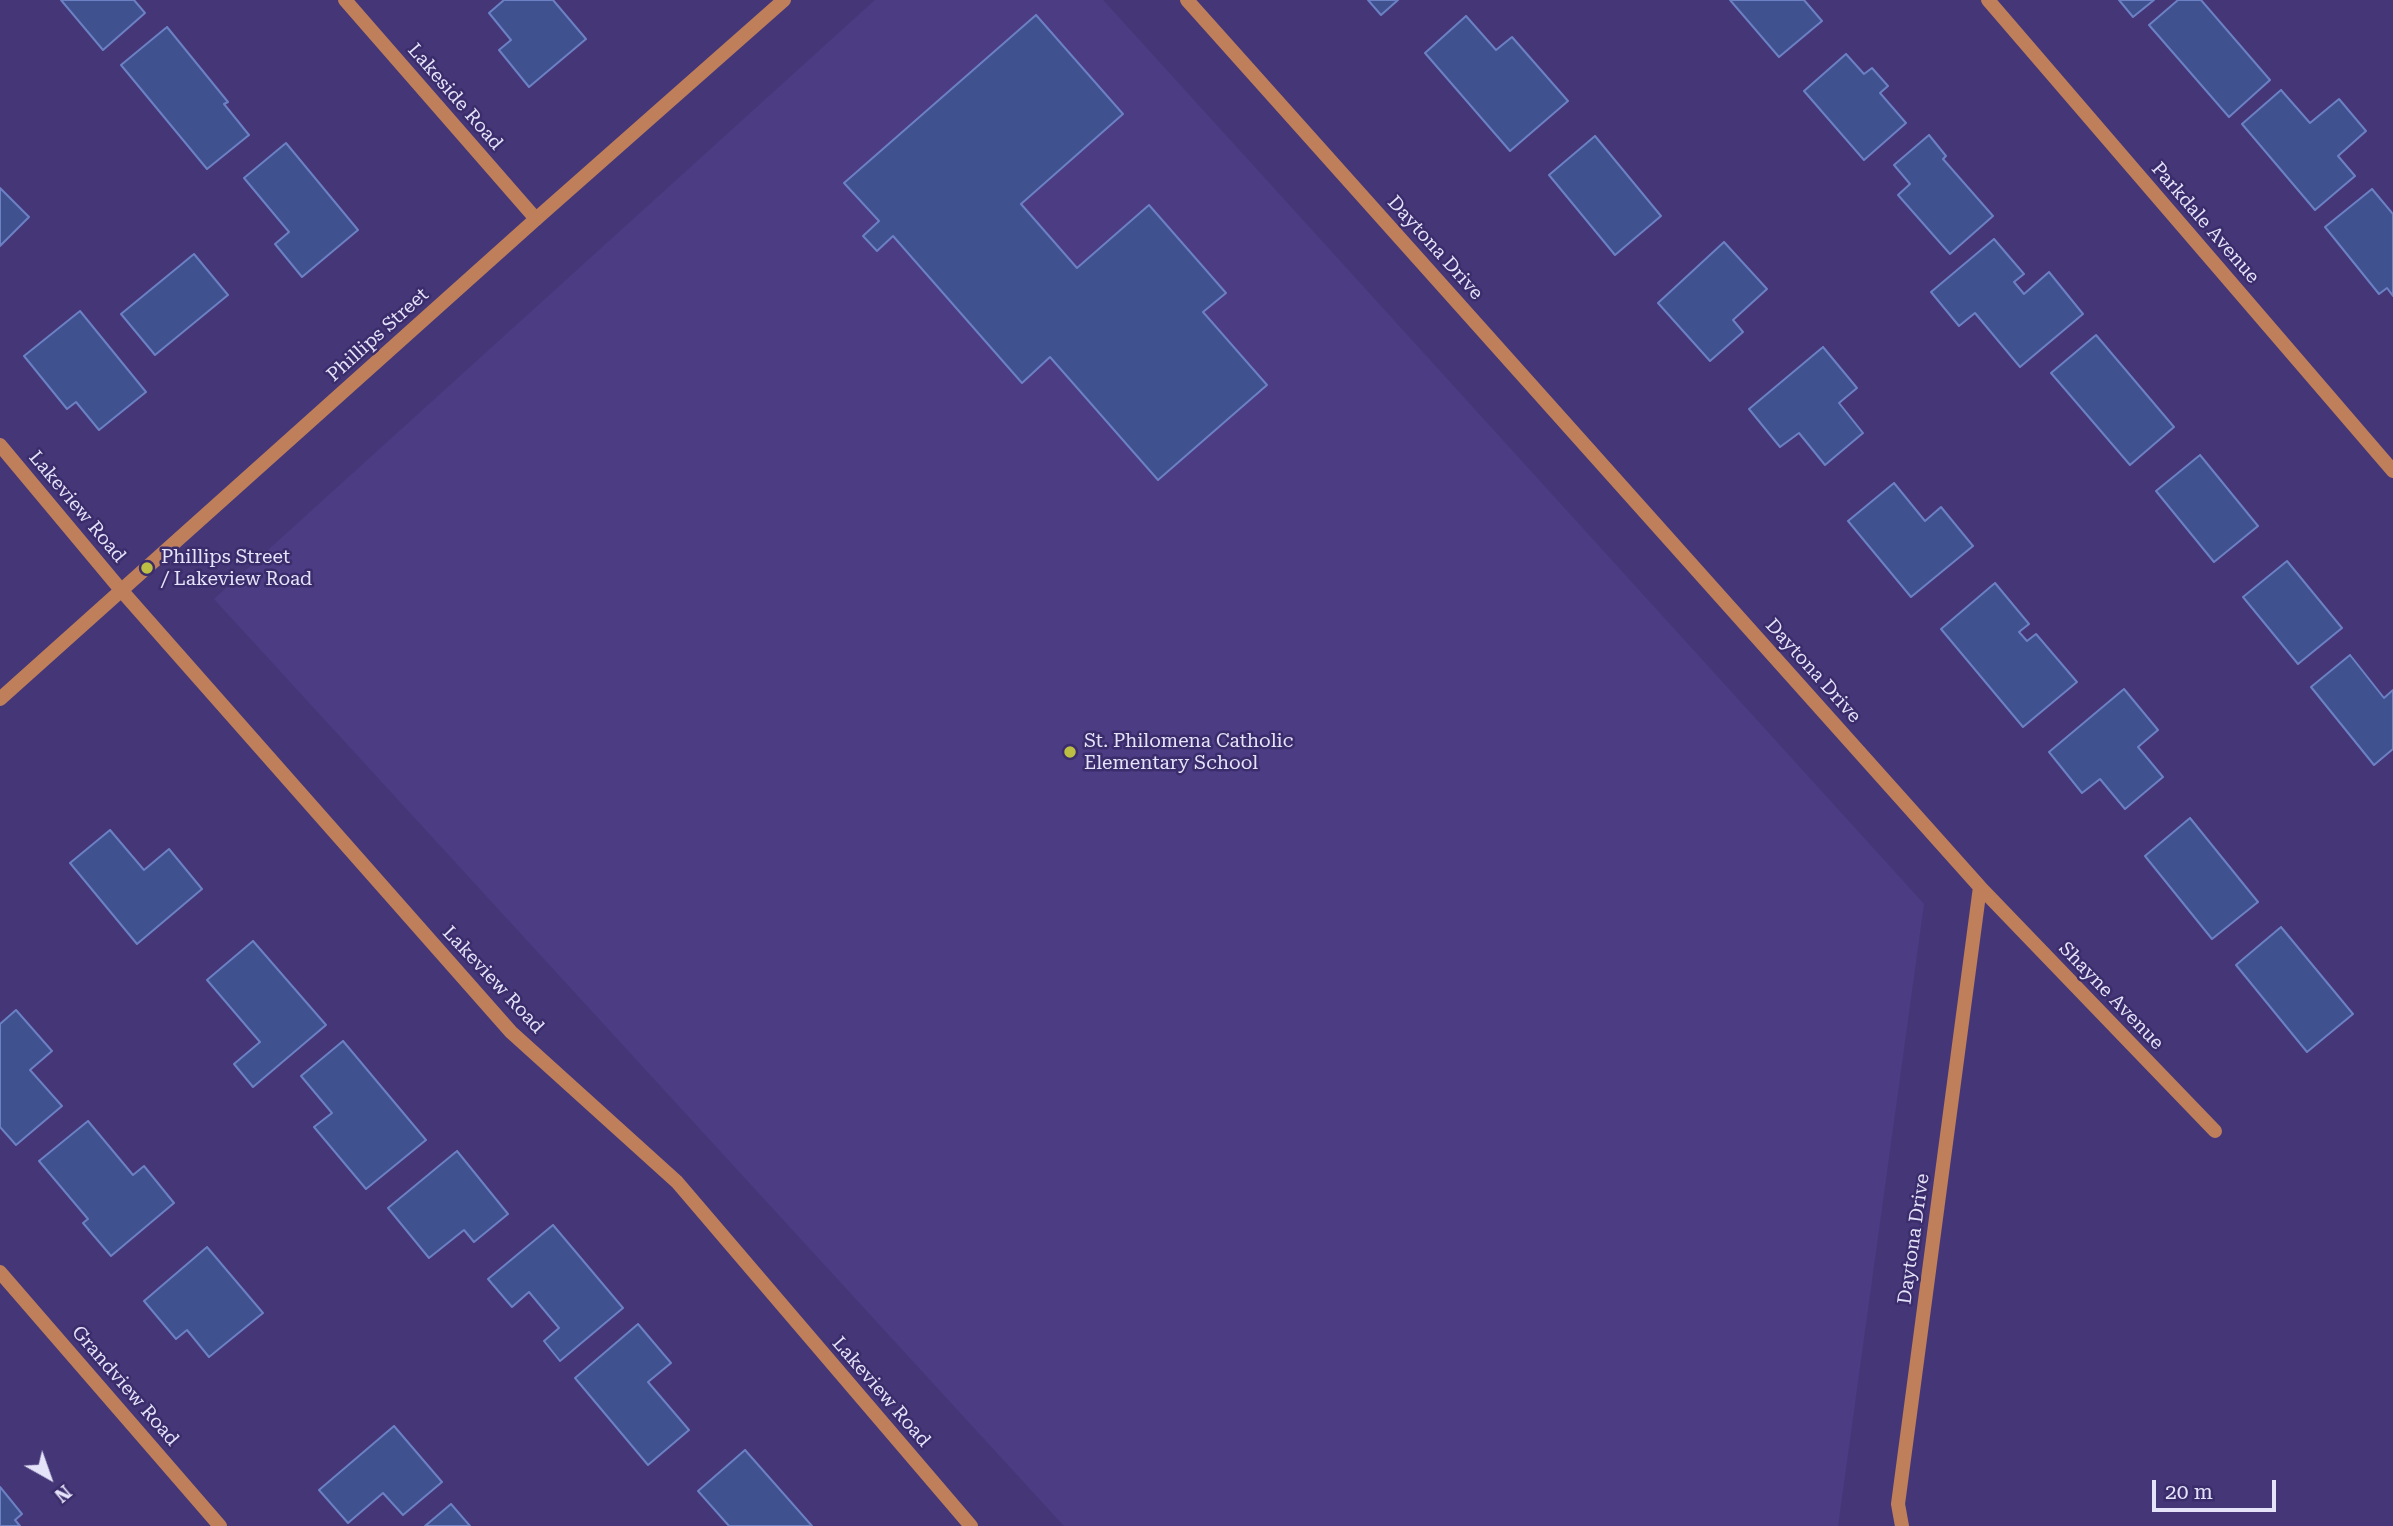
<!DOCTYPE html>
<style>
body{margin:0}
#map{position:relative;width:2393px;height:1526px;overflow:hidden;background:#453777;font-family:"Roboto Serif",serif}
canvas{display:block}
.north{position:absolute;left:14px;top:1442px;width:70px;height:70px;-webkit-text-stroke:5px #3b2c6b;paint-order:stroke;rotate:140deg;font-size:19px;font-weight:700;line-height:28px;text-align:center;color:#e5e3fa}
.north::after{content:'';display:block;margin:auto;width:24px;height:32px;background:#e5e3fa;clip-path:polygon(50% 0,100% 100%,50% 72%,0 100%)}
.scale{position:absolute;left:2152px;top:1480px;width:124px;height:32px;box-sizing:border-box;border:4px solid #e5e3fa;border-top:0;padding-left:9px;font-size:21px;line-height:24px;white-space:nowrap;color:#e5e3fa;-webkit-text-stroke:5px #3b2c6b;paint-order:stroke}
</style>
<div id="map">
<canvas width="2393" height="1526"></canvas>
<div class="north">N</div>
<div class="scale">20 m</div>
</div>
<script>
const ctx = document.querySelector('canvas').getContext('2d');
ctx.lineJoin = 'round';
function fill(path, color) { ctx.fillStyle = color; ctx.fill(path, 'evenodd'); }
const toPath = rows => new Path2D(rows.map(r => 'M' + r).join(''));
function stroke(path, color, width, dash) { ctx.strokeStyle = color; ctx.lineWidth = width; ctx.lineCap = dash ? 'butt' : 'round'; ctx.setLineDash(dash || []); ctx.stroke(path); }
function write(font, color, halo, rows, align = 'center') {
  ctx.font = font + ' "Roboto Serif",serif'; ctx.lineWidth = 5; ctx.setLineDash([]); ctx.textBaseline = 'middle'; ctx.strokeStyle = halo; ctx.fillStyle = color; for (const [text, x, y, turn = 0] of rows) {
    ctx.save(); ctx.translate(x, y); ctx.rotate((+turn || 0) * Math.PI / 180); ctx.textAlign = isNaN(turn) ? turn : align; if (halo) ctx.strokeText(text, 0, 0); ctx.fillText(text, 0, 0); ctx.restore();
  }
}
const built = toPath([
 [875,0,1103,0,1924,904,1838,1526,1064,1526,214,599]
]);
const building = toPath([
 [61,0,134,0,145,13,103,50,61,0],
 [504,0,553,0,586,39,529,87,499,50,511,40,489,13,504,0],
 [1368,0,1398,0,1381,15,1368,0],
 [1730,0,1804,0,1822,21,1779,57,1730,0],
 [2119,0,2154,0,2133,17,2119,0],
 [2178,0,2201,0,2270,80,2229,117,2149,25,2178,0],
 [1036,15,1123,114,1021,204,1077,268,1149,205,1226,293,1203,312,1267,385,1158,480,1050,357,1022,383,893,236,877,251,863,236,879,221,844,183,1036,15],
 [1466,16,1496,50,1512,37,1568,101,1510,151,1425,53,1466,16],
 [167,27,228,102,224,104,249,135,207,169,121,65,167,27],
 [1846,54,1864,74,1872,68,1888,86,1880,93,1906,123,1864,160,1804,91,1846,54],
 [2281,90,2310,123,2339,99,2366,131,2338,156,2355,176,2315,210,2242,124,2281,90],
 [1929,135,1946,156,1943,159,1993,216,1950,254,1898,195,1910,184,1894,165,1929,135],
 [1595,136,1661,216,1615,255,1549,175,1595,136],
 [286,143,358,230,302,277,275,244,289,232,244,178,286,143],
 [0,188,29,217,0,246,0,188],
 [2372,189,2393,214,2393,296,2387,288,2379,294,2325,227,2372,189],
 [1994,239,2024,274,2014,282,2024,294,2049,272,2083,314,2020,367,1975,313,1959,326,1931,292,1994,239],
 [1724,242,1767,289,1733,320,1743,332,1710,361,1658,303,1724,242],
 [194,254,228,295,155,355,121,314,194,254],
 [80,311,146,392,99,430,76,402,67,409,24,356,80,311],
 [2096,335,2174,427,2130,465,2051,373,2096,335],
 [1823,347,1857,388,1839,403,1863,433,1825,465,1799,433,1780,447,1749,409,1823,347],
 [2200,455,2258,526,2214,562,2156,491,2200,455],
 [1894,483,1925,521,1941,507,1973,546,1911,597,1848,521,1894,483],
 [2287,561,2342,628,2298,664,2243,597,2287,561],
 [1995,583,2029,624,2019,632,2027,641,2036,634,2077,682,2023,727,1941,629,1995,583],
 [2350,655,2384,698,2393,690,2393,749,2374,765,2311,687,2350,655],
 [2124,689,2158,730,2138,747,2163,777,2125,809,2100,779,2082,793,2049,752,2124,689],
 [2190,818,2258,902,2212,939,2145,856,2190,818],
 [110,830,144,870,169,849,202,889,137,944,70,863,110,830],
 [2281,927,2353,1014,2307,1052,2236,965,2281,927],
 [253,941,326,1025,253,1087,234,1064,260,1042,207,980,253,941],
 [16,1010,52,1051,30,1070,62,1106,16,1145,0,1127,0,1024,16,1010],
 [343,1041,426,1140,366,1189,314,1127,332,1113,301,1076,343,1041],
 [88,1121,133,1175,144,1166,174,1203,111,1256,83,1223,88,1219,39,1161,88,1121],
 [457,1151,508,1214,474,1242,464,1230,429,1258,388,1208,457,1151],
 [553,1225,623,1308,560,1361,544,1341,559,1328,529,1292,512,1307,488,1279,553,1225],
 [207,1247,263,1313,209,1357,187,1330,176,1339,144,1301,207,1247],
 [638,1324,671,1363,648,1382,689,1430,648,1465,575,1378,638,1324],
 [394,1426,442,1482,403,1515,383,1493,348,1523,319,1490,394,1426],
 [745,1450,812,1526,729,1526,698,1491,745,1450],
 [0,1487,22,1514,15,1520,20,1526,0,1526,0,1487],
 [451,1504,470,1526,425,1526,451,1504]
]);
const minor = toPath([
 [345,0,536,219],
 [1187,0,1980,887,2215,1131],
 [1988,0,2393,471],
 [0,445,121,590,511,1032,677,1182,971,1526],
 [0,1272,220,1526],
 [1902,1526,1898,1504,1980,887]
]);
const tertiary = toPath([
 [0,699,536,219,784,0]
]);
const markers = [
 [147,568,7,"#bcbf43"],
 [1070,752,7,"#bcbf43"]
];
const streetNames = [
 ["Lakeside Road",455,97,49],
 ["Parkdale Avenue",2205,223,49],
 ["Daytona Drive",1435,248,48],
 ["Phillips Street",378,335,-42],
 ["Lakeview Road",77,507,50],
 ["Daytona Drive",1813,671,48],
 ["Lakeview Road",493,980,47],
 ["Shayne Avenue",2111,996,46],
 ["Daytona Drive",1914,1239,-82],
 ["Grandview Road",125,1386,49],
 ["Lakeview Road",881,1392,49]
];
const poiNames = [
 ["Phillips Street",161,557],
 ["/ Lakeview Road",161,579],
 ["St. Philomena Catholic",1084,741],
 ["Elementary School",1084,763]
];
fill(built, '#4c3c84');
fill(building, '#405190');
stroke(building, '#6c80c4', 2);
stroke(minor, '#be7f5a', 14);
stroke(tertiary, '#be7f5a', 14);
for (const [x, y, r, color] of markers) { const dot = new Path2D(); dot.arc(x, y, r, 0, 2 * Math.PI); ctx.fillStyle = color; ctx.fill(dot); stroke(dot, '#3b2c6b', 2.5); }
write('19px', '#e5e3fa', '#3b2c6b', streetNames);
write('19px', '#e5e3fa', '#3b2c6b', poiNames, 'left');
</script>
